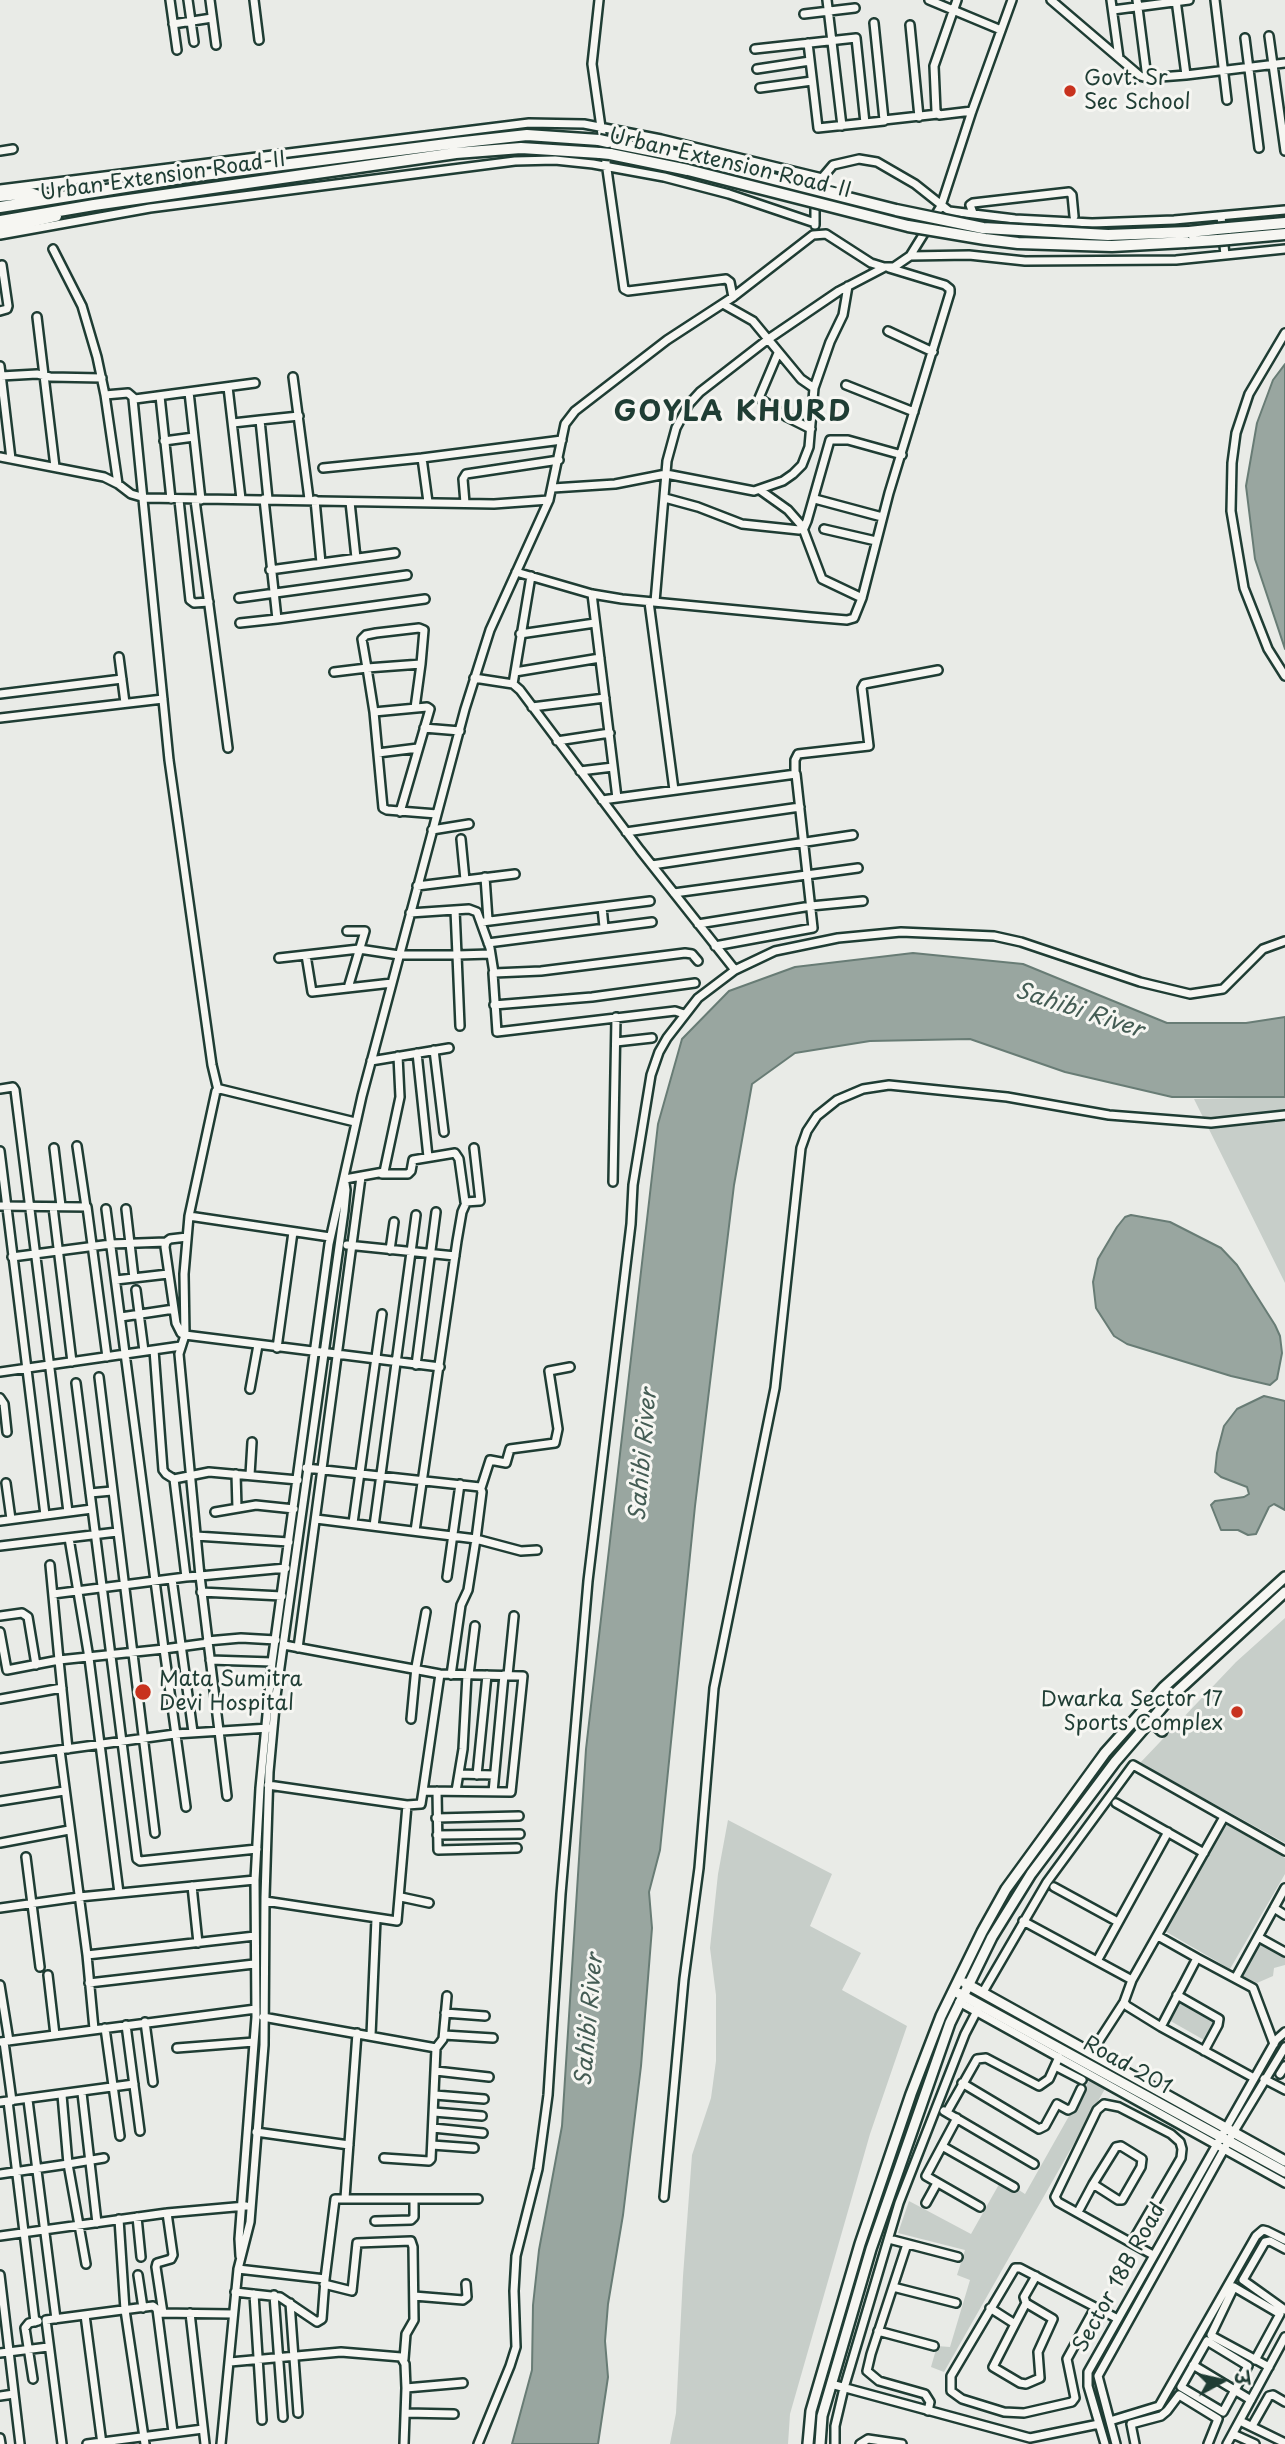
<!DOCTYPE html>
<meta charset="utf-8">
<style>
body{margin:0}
#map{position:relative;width:1285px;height:2444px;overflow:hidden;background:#e9ebe7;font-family:"Playpen Sans","Playpen Sans Deva",sans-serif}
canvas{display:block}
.north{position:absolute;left:1187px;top:2346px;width:70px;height:70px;-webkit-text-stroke:5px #f6f6f2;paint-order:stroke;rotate:82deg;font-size:19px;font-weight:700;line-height:28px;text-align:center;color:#1f3d34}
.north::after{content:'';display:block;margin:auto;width:24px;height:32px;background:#1f3d34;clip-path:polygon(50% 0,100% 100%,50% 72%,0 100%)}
</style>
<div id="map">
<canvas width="1285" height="2444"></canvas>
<div class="north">उ</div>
</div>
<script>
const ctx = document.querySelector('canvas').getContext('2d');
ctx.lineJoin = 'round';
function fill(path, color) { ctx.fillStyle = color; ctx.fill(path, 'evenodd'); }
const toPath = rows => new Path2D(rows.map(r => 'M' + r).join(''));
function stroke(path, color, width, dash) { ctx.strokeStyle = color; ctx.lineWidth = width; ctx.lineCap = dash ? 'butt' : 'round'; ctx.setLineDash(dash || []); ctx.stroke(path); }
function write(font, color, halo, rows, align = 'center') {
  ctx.font = font + ' "Playpen Sans",sans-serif'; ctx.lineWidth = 6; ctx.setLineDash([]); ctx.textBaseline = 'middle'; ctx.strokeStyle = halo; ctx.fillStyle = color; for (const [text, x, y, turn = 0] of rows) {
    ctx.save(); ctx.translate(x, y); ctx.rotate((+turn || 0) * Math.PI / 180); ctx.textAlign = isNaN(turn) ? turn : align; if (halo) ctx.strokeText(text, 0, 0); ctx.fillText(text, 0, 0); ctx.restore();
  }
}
const green = toPath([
 [1285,1097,1285,1283,1194,1099],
 [1285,1618,1285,1843,1140,1763,1236,1662],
 [728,1820,832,1874,810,1926,861,1953,842,1990,907,2026,870,2134,790,2414,788,2444,670,2444,676,2413,683,2276,692,2155,711,2098,716,2061,716,1995,710,1948,718,1874],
 [1226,1823,1285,1858,1285,1874,1230,1969,1163,1930],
 [1259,1939,1285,1954,1285,1965,1274,1968,1273,1976,1257,1983,1241,1975],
 [1179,1998,1216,2019,1204,2040,1167,2019],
 [1091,2077,1106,2087,944,2372,931,2367,937,2346,950,2347,970,2280,957,2275,965,2250,898,2233,909,2201,971,2234,1002,2179,1025,2194]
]);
const water = toPath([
 [1285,364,1285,649,1255,559,1246,486,1257,423,1273,380,1285,364],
 [913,953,1023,964,1167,1023,1246,1023,1285,1017,1285,1097,1172,1097,1065,1072,970,1039,870,1041,795,1053,752,1084,734,1185,695,1506,660,1850,649,1892,652,1928,641,2066,623,2215,608,2304,605,2341,608,2377,598,2444,512,2444,532,2370,533,2305,539,2250,562,2126,586,1749,658,1124,682,1039,729,991,795,967,913,953],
 [1131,1215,1170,1222,1221,1248,1237,1265,1275,1325,1280,1336,1282,1353,1277,1379,1270,1385,1231,1376,1127,1344,1114,1336,1096,1308,1093,1282,1098,1259,1117,1227,1125,1217,1131,1215],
 [1264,1396,1285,1401,1285,1510,1274,1504,1269,1507,1256,1534,1248,1535,1238,1530,1221,1530,1211,1505,1215,1501,1244,1497,1249,1494,1247,1487,1221,1477,1215,1472,1217,1453,1224,1426,1237,1409,1264,1396]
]);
const minor = toPath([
 [170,0,177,50],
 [188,0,194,42],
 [210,0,216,45],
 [254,0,259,40],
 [599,0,592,64,624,289,628,291,726,279,730,282,733,297],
 [827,0,842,126],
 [929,0,1001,30],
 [957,0,934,66,936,111,939,115,972,111],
 [1051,0,1140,76,1147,78,1186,75],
 [1111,0,1119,58],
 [1137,0,1147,78],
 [1176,0,1186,75,1285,63],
 [1215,0,1227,100],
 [1113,10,1189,0],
 [804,14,855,8],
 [874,23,884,120,938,114],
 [173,24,212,18],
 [910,25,919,117],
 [1269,36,1285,151],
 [1245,38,1259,148],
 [808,43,818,128,884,121],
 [755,49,856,38,865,123],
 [757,69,810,61],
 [760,88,812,81],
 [0,151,13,149],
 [0,189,529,123,584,124,661,139,822,178],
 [973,213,970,205,973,203,1069,192,1072,195,1074,216],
 [1221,216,1225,255],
 [815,225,815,199,822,178,833,165,859,159,877,162,915,184,949,211,1015,219,1092,223,1174,220,1285,210],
 [0,235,150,208,515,161,555,160,593,164,664,177,729,194,815,223],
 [53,249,82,306,97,357,105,395,118,484],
 [910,256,969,255,1025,261,1176,260,1285,249],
 [723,304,753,321,801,379,814,388],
 [0,311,7,309,8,306,2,265],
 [37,317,55,467],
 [888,331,933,352],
 [1285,333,1249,394,1236,433,1232,463,1231,511,1244,588,1268,649,1285,676],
 [778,353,759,398,787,417,811,429],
 [0,366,11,459],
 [1,376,37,374,50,377,102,378],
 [293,377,309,499],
 [846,385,914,412],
 [228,387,241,499],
 [189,392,201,500],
 [105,395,128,393,135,399,255,383],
 [160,396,171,499],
 [133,399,169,760,212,1065,218,1090],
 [233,423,260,420],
 [164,441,194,437],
 [0,457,104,477,118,484,131,494,145,498,494,504,549,500],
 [323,468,422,458],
 [553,488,615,484,666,474,754,491,783,481,793,474,802,465,809,447,814,388,830,342,843,315,848,286],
 [760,490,788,510,802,526,822,579,862,598],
 [665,498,698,507,742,524,799,530,804,528,807,521,830,440,848,440,902,455],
 [264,499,277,619,425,599],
 [268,499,260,420,299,416],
 [815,499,882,517],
 [179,500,190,600,194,603,209,602],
 [195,500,228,748],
 [315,500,321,563],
 [350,502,356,558],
 [428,502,422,458,562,440],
 [465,503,463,479,466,474,559,460],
 [824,529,876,541],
 [270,570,395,553],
 [516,572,592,594,622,599,811,617,847,620,854,618,862,598,889,493,950,293,950,289,945,285,889,268],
 [592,594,617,798],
 [239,598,407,575],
 [649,602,674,790],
 [655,602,667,461,676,428,689,404,700,392,767,340,839,291,883,268],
 [240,623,277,619],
 [520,634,595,623],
 [119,657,125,703],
 [334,672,367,668,421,664,424,630,419,628,376,633,366,635,362,639,367,668,374,712,383,808,387,810,437,814],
 [515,672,600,658],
 [474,678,513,684,520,690,640,850,735,970],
 [513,684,531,576],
 [0,694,122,679],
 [532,707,605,698],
 [415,708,421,664],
 [374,712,427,707,430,709,400,812],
 [0,718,163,699],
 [424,728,460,731],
 [557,741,610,733],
 [378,753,418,748],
 [580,771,613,767],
 [795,774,795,760,798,754,869,746,862,688,864,684,938,670],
 [602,800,796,774,813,928,715,946],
 [432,830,469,824],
 [626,832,800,807],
 [461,839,465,880],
 [652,865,853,835],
 [485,877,488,920],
 [417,886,515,874],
 [674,893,858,868],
 [602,907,604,927],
 [455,910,457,955,491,954],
 [410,913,469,909,477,912,490,948,494,973,541,971,685,953,692,954,698,961],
 [482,922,650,901],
 [698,924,811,906,863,901],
 [347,931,365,931,348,988],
 [488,943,652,922],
 [306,955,312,992,392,983],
 [279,958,359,949,399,955,457,955,460,1026],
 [493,973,497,1032,675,1011,684,1014],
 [494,1005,592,997,695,983],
 [616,1042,652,1038],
 [434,1050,444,1132],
 [417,1053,428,1157],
 [371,1061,449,1048],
 [0,1089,13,1087,15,1090,68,1512],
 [77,1146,86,1207],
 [54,1148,61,1206],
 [0,1151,45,1515],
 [382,1174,408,1174,411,1171,413,1160,455,1153,459,1159,465,1202,480,1201,474,1148],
 [345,1179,384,1172,400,1097,398,1056],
 [613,1182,616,1017],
 [0,1206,87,1207,107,1357],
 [53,1207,72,1362],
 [126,1209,134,1278],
 [189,1216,330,1237],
 [187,1237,170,1239,166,1242,165,1247,176,1323,181,1333,185,1335,440,1367],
 [347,1245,455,1256],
 [390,1250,394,1222],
 [12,1257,111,1244,166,1242],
 [116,1280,168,1274],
 [136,1290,144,1351],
 [121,1317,174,1309],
 [277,1348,293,1232],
 [154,1350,163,1470,166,1474,174,1479,209,1472,298,1480],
 [416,1365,436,1212],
 [0,1372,181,1346],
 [99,1377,155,1833],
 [76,1383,137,1859,140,1861,257,1849],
 [250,1389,258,1345],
 [0,1398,4,1404,7,1432],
 [306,1468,480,1487,482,1492,476,1539,468,1590,461,1605,451,1675],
 [236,1474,237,1508],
 [250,1475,252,1442],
 [174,1479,186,1577,200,1576,179,1354,185,1335,184,1274,189,1216,216,1091,220,1089,355,1122],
 [6,1483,11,1519],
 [481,1488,490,1460,506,1463,510,1449,555,1443,558,1429,549,1371,570,1367],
 [90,1493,112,1491],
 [215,1512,256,1505,294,1509],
 [316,1519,476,1539,521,1551,537,1550],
 [0,1521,92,1509],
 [353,1523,382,1314],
 [374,1526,416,1215],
 [415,1531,457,1241,462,1212,466,1203],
 [196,1536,289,1542],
 [69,1538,89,1658,119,1893],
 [0,1546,117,1532],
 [50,1565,59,1660,164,1649,106,1209],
 [447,1577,460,1484],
 [172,1579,193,1732],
 [201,1592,282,1596],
 [53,1594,186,1577],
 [0,1616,22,1613,28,1617,36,1665],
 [0,1632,7,1670,59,1660,68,1749],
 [207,1641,241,1638,276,1640],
 [284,1645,440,1674,523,1676,511,1792,423,1791,440,1674],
 [298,1648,361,1177],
 [210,1660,272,1662],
 [469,1675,475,1626],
 [508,1675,514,1616],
 [0,1699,62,1688],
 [411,1719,416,1667,426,1612],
 [60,1750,87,1955,94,2029],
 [0,1758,175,1734,269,1728],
 [459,1774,494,1775],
 [477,1775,487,1675],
 [268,1785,407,1805,421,1804,423,1791],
 [437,1791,438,1850,517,1848],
 [456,1791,463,1749,467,1675],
 [493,1792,504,1675],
 [227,1796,200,1576,286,1568],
 [0,1801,64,1791],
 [1116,1803,1204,1853],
 [186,1807,164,1649,208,1643],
 [1224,1817,1132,1980,1124,2002,1127,2006,1161,2027,1254,2078],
 [436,1818,519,1816],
 [437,1835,520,1834],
 [0,1843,69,1830],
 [26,1857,40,1967],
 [192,1886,198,1943],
 [1054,1887,1118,1922],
 [401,1897,429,1903],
 [265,1901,397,1921,407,1805],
 [0,1908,79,1897,255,1880],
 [1274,1908,1285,1915],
 [1023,1921,1132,1980],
 [1158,1936,1197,1958,1161,2027],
 [1258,1937,1285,1952],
 [87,1955,255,1936],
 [1197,1958,1253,1988,1274,2044],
 [1097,1961,1168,1832],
 [48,1975,55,2035],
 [1236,1977,1285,1888],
 [89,1983,254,1964],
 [0,1985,9,2041],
 [983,1992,1047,1882,1133,1765,1285,1851],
 [1177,1995,1219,2019,1218,2025,1204,2051],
 [959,2002,1285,2183],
 [445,2013,485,2016],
 [263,2017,436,2048,431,2159,429,2161,384,2158],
 [145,2022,153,2082],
 [126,2025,140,2131],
 [105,2028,120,2136],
 [371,2035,376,1919],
 [444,2035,493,2038],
 [0,2042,256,2009],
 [4,2042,12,2101],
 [177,2048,254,2042],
 [436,2048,443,2039,447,1996],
 [1091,2053,1124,2002],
 [1055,2066,1082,2080],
 [436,2071,489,2077],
 [1280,2074,1285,2066],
 [1264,2079,1285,2090],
 [962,2083,1039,2129,1045,2126,1057,2104,1068,2110,1072,2108,1081,2089],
 [82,2093,97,2223],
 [62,2095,68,2164,104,2158],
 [435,2095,484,2099],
 [28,2100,56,2319],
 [8,2101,35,2322],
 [0,2102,134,2084],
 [944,2111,1034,2164],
 [434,2112,482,2116],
 [947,2112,977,2059,986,2058,1039,2086,1049,2079,1059,2057],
 [957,2118,926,2176,980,2207],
 [433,2128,483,2133],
 [256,2132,349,2145],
 [432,2145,474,2148],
 [942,2146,1014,2187],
 [0,2174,68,2164,86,2264],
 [664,2197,684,1979,699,1868,714,1688,775,1388,801,1148,807,1131,817,1116,837,1100,863,1089,889,1085,1007,1097,1109,1115,1211,1123,1285,1115],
 [345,2198,357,2033],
 [926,2203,937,2183],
 [1078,2212,1093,2184,1118,2200,1122,2200,1141,2167,1142,2159,1121,2146,1116,2147,1093,2184],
 [137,2217,141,2257],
 [119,2219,125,2310,145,2444],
 [375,2221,411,2220,414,2217,414,2201],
 [0,2236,167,2213,246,2206],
 [889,2239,958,2257],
 [1132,2242,1181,2158,1182,2149,1180,2142,1171,2134,1119,2107,1104,2104,1097,2110,1055,2197,1058,2202,1153,2255],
 [907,2244,871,2354,867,2371,879,2381,925,2394,930,2402,928,2411],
 [1285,2249,1270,2241,1265,2242,1243,2280,1285,2310],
 [240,2256,239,2239,256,2017,255,1880,260,1788,272,1662,329,1244,362,1096,465,709,490,630,549,500,565,424,575,411,667,340,733,297,813,235,826,234,871,263,884,267,894,267,910,256,941,206,972,111,1012,0],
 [0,2275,20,2444],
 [138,2275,143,2308],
 [325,2279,335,2199,478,2199],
 [324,2284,352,2291,357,2243,411,2241,413,2247,414,2320,406,2334,404,2359],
 [893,2287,956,2303],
 [235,2292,280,2297,317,2322,322,2319,325,2279,238,2269],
 [254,2294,262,2420],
 [274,2295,283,2417],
 [414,2296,463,2300,467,2297,466,2284],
 [290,2303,298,2413],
 [1026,2303,1024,2297,1036,2276],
 [990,2308,1015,2324,1026,2303,1053,2319,1038,2352,1040,2378,1026,2384,1020,2383,993,2367,1015,2324],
 [1095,2308,1067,2359,1075,2398,1072,2402,1024,2413,1004,2412,962,2399,951,2391,951,2376,1015,2268,1020,2268,1118,2319],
 [158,2313,233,2314],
 [163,2313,156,2267,157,2263,171,2259,173,2255,167,2213],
 [190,2313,205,2444],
 [85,2315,102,2444],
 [878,2331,934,2346],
 [1207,2341,1248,2366,1223,2412,1181,2387,1207,2341],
 [0,2353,48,2347],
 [1255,2360,1280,2314,1234,2287,1211,2335,1212,2336,1260,2362,1269,2367],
 [230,2362,341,2352,401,2357,405,2364,406,2388,404,2444],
 [1193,2365,1251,2400],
 [33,2379,25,2328,29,2323,38,2321],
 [831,2384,1030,2438,1099,2424],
 [406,2388,463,2383],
 [0,2396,14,2394],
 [406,2413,454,2414],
 [1110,2421,1159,2406,1256,2236,1263,2230,1267,2231,1285,2240],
 [1240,2421,1285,2443],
 [1252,2426,1269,2396,1273,2395,1285,2402],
 [1233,2434,1255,2444],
 [0,2438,1,2444],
 [62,2444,46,2320,153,2306,157,2309,173,2432],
 [87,2444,203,2429],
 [221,2444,238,2269,250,2222,264,2045,265,1897,269,1772,276,1696,344,1211,346,1190,344,1177],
 [478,2444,510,2366,516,2347,514,2291,516,2256,538,2169,548,2095,561,1894,588,1581,631,1224,633,1185,651,1075,659,1052,667,1038,698,998,735,970,775,951,838,938,901,932,994,936,1021,942,1140,982,1190,994,1223,989,1263,949,1285,941],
 [835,2444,835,2426,844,2388,899,2203,965,2034,980,2005],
 [860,2444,868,2439,902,2444],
 [1105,2444,1088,2386,1088,2372,1276,2040,1285,2032],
 [1116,2444,1098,2376,1233,2133,1285,2047],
 [1135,2444,1131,2424,1161,2416,1167,2411,1179,2395,1218,2419,1208,2444],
 [1227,2444,1285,2337]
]);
const major = toPath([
 [1151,1721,1162,1731],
 [965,1983,1285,2161],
 [958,1993,1285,2172],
 [808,2444,811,2411,860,2244,911,2094,941,2016,982,1932,1006,1889,1105,1753,1164,1687,1285,1577],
 [820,2444,822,2416,871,2249,950,2023,992,1937,1031,1874,1115,1762,1171,1697,1285,1592]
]);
const highway = toPath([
 [608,142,694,159],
 [610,154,688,170],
 [0,196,30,193,47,199],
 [0,207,188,177,455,143,527,135,599,140],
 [0,221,94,205,456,153,521,148,600,153],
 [1228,228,1285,223],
 [0,229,56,216],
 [1189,232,1217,229],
 [1229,239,1285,234],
 [1186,242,1218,240]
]);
const highwayBridge = toPath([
 [599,140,608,142],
 [600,153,610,154],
 [694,159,896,210,983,228,1108,235,1189,232],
 [688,170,908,226,985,239,1018,243,1112,246,1186,242],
 [1217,229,1228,228],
 [1218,240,1229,239]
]);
const markers = [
 [1070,91,7,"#c8321e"],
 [143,1692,9,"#c8321e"],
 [1237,1712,7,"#c8321e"]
];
const poiNames = [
 ["Govt. Sr",1084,79],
 ["Sec School",1084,103],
 ["Mata Sumitra",159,1680],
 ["Devi Hospital",159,1704],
 ["Dwarka Sector 17",1223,1700,"right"],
 ["Sports Complex",1223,1724,"right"]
];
const streetNames = [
 ["Urban Extension Road-II",730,164,13],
 ["Urban Extension Road-II",163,177,-8],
 ["Road 201",1127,2066,29],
 ["Sector 18B Road",1120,2278,-61]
];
const waterNames = [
 ["Sahibi River",1079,1011,18],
 ["Sahibi River",644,1455,-85],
 ["Sahibi River",590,2020,-85]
];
const districtNames = [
 ["GOYLA KHURD",733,413]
];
fill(green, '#c7cec9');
fill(water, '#99a6a0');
stroke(water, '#687c75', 2);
stroke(minor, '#1f3d34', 12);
stroke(major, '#1f3d34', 14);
stroke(highway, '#1f3d34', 15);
stroke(minor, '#f6f6f2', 7);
stroke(major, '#f6f6f2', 9);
stroke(highway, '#f6f6f2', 10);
stroke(highwayBridge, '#1f3d34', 15, []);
stroke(highwayBridge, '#f6f6f2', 10);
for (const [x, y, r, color] of markers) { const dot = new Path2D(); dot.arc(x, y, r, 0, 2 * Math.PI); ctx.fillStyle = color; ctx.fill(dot); stroke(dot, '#f6f6f2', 2.5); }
write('21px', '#1f3d34', '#f6f6f2', poiNames, 'left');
write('21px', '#1f3d34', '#f6f6f2', streetNames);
write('italic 23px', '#445c54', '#f6f6f2', waterNames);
ctx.letterSpacing = '2px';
write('bold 28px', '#1f3d34', '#f6f6f2', districtNames);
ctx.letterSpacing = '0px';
</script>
